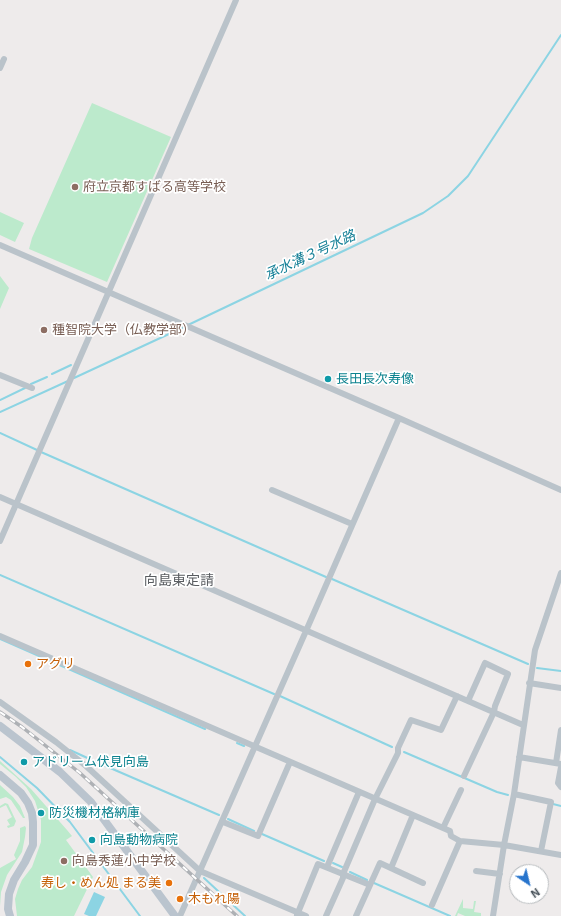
<!DOCTYPE html>
<meta charset="utf-8">
<style>
body{margin:0}
#map{position:relative;width:561px;height:916px;overflow:hidden;background:#eeebeb;font-family:"Exo 2",sans-serif}
canvas{display:block}
.north{position:absolute;left:509px;top:864px;width:40px;height:40px;box-sizing:border-box;background:#fff;border:1px solid #b5b9bc;border-radius:50%;rotate:145deg;font-size:11px;font-weight:700;line-height:16px;text-align:center;color:#454f57}
.north::after{content:'';display:block;margin:auto;width:14px;height:18px;background:#2774cc;clip-path:polygon(50% 0,100% 100%,50% 72%,0 100%)}
</style>
<div id="map">
<canvas width="561" height="916"></canvas>
<div class="north">N</div>
</div>
<script>
const ctx = document.querySelector('canvas').getContext('2d');
ctx.lineJoin = 'round';
function fill(path, color) { ctx.fillStyle = color; ctx.fill(path, 'evenodd'); }
const toPath = rows => new Path2D(rows.map(r => 'M' + r).join(''));
function stroke(path, color, width, dash) { ctx.strokeStyle = color; ctx.lineWidth = width; ctx.lineCap = dash ? 'butt' : 'round'; ctx.setLineDash(dash || []); ctx.stroke(path); }
function write(font, color, halo, rows, align = 'center') {
  ctx.font = font + ' "Exo 2","Noto Sans JP",sans-serif'; ctx.lineWidth = 3.5; ctx.setLineDash([]); ctx.textBaseline = 'middle'; ctx.strokeStyle = halo; ctx.fillStyle = color; for (const [text, x, y, turn = 0] of rows) {
    ctx.save(); ctx.translate(x, y); ctx.rotate((+turn || 0) * Math.PI / 180); ctx.textAlign = isNaN(turn) ? turn : align; if (halo) ctx.strokeText(text, 0, 0); ctx.fillText(text, 0, 0); ctx.restore();
  }
}
const green = toPath([
 [92,103,171,137,107,282,29,249,32,238],
 [0,212,24,223,15,242,0,235],
 [0,276,9,288,0,309],
 [0,761,31,789,67,830,72,836,66,840,93,877,74,916,17,916,15,899,18,889,22,880,32,867,41,842,41,820,35,801,26,787,16,777,0,764],
 [0,785,13,797,20,806,25,818,23,818,11,800,6,797,0,799],
 [5,803,8,804,16,821,14,826,8,828,7,826,10,825,7,820,12,817,6,805,0,808,0,806],
 [25,826,26,828,25,837,22,852,7,875,1,892,0,906,0,868,16,859,14,855,20,841,20,828],
 [463,899,463,908,473,909,474,901,476,901,474,912,481,913,481,916,465,916,458,913,457,916,455,916]
]);
const water = toPath([
 [94,892,105,897,96,916,89,916,84,914]
]);
const stream = toPath([
 [188,325,423,213,448,196,468,176,561,35],
 [52,374,71,365],
 [74,378,184,327],
 [31,384,47,377],
 [0,400,25,388],
 [0,412,68,381],
 [0,433,37,450],
 [41,452,326,577],
 [0,575,274,694],
 [332,579,528,664],
 [0,639,205,729],
 [537,668,561,671],
 [280,696,392,747],
 [237,743,244,746],
 [70,750,94,761,219,815],
 [404,752,497,792,508,795],
 [0,757,37,788,70,822,140,916],
 [553,804,561,806],
 [228,819,254,831],
 [262,834,324,861],
 [333,863,342,867],
 [350,872,367,880],
 [204,878,245,916],
 [374,883,450,916]
]);
const street = toPath([
 [0,68,4,59],
 [0,245,399,418,561,490],
 [0,375,32,388],
 [272,490,352,524],
 [0,497,523,725],
 [0,541,236,0],
 [0,636,450,831,451,836,460,841,504,845,561,855],
 [529,683,561,688],
 [0,702,56,742,86,766,200,871,306,916],
 [519,757,561,764],
 [556,763,561,730],
 [561,767,558,783,561,787],
 [464,776,494,712,495,706,508,674,485,663,468,701],
 [514,794,551,802,541,851],
 [223,822,258,836,290,762],
 [443,828,461,790],
 [327,867,359,792],
 [391,868,413,815],
 [476,871,500,874],
 [432,905,460,841],
 [297,915,318,864,370,885],
 [180,916,306,631,399,418],
 [326,916,343,878,343,874,375,799,398,753,398,748,411,720,441,730,457,696],
 [356,916,380,863,423,883],
 [493,916,504,845,514,794,535,650,561,573]
]);
const secondary = toPath([
 [0,726,60,772,91,802,175,916],
 [0,775,21,793,28,803,32,813,33,822,33,845,25,862,14,880,9,894,8,909,10,916]
]);
const rail = toPath([
 [0,712,22,727,80,773,237,916]
]);
const markers = [
 [75,187,4,"#8d6e63"],
 [44,330,4,"#8d6e63"],
 [328,379,4,"#0f9aa8"],
 [28,664,4,"#e8710a"],
 [24,762,4,"#0f9aa8"],
 [41,813,4,"#0f9aa8"],
 [92,840,4,"#0f9aa8"],
 [64,861,4,"#8d6e63"],
 [169,883,4,"#e8710a"],
 [180,899,4,"#e8710a"]
];
const educationNames = [
 ["府立京都すばる高等学校",83,187],
 ["種智院大学（仏教学部）",52,330],
 ["向島秀蓮小中学校",72,861]
];
const cultureNames = [
 ["長田長次寿像",336,379],
 ["アドリーム伏見向島",32,762],
 ["防災機材格納庫",49,813],
 ["向島動物病院",100,840]
];
const foodNames = [
 ["アグリ",36,664],
 ["寿し・めん処 まる美",161,883,"right"],
 ["木もれ陽",188,899]
];
const waterNames = [
 ["承水溝３号水路",310,255,-25]
];
const neighbourhoodNames = [
 ["向島東定請",179,580]
];
fill(green, '#bceacc');
fill(water, '#8cd4e3');
stroke(stream, '#8cd4e3', 2);
stroke(street, '#bac3ca', 6);
stroke(secondary, '#bac4ce', 8);
stroke(rail, '#aeb1b5', 3.5);
stroke(rail, '#fff', 2, [6]);
for (const [x, y, r, color] of markers) { const dot = new Path2D(); dot.arc(x, y, r, 0, 2 * Math.PI); ctx.fillStyle = color; ctx.fill(dot); stroke(dot, '#fff', 1.5); }
write('13px', '#785e54', '#fff', educationNames, 'left');
write('13px', '#0d838f', '#fff', cultureNames, 'left');
write('13px', '#c56008', '#fff', foodNames, 'left');
write('italic 14px', '#178198', '#fff', waterNames);
write('14px', '#595c60', '#fff', neighbourhoodNames);
</script>
